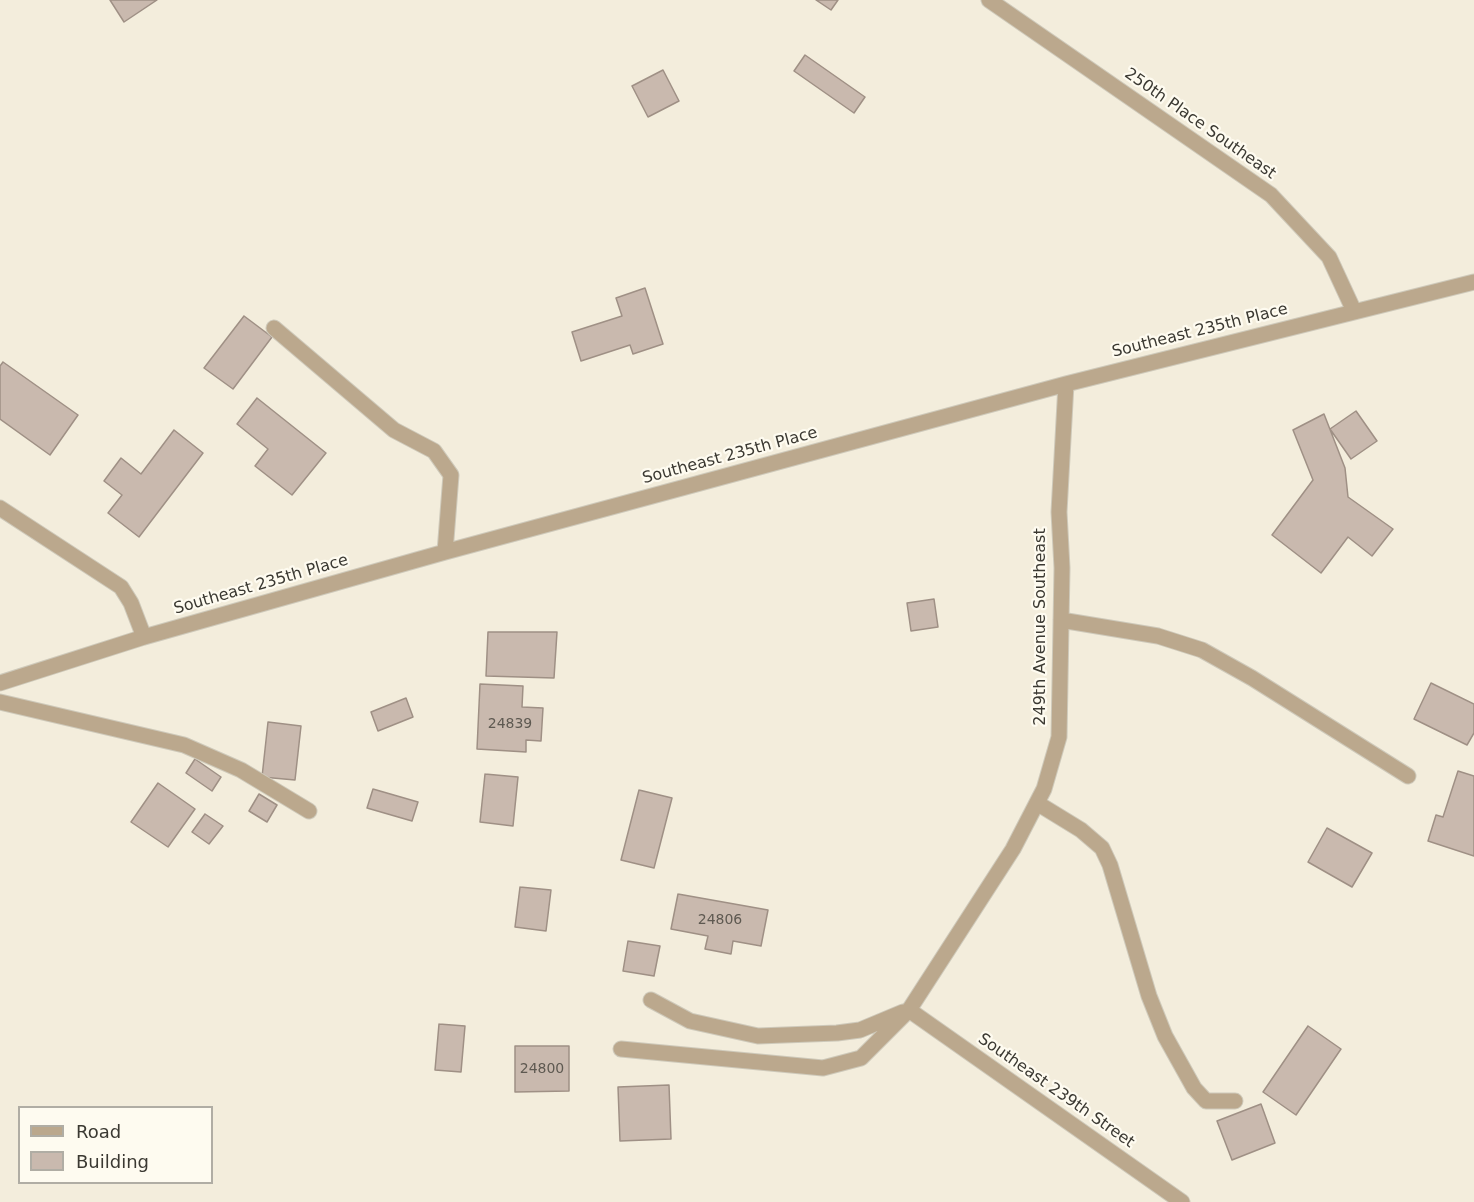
<!DOCTYPE html>
<style>
body{margin:0}
#map{position:relative;width:1474px;height:1202px;overflow:hidden;background:#f3eddc;font-family:"DejaVu Sans",sans-serif}
canvas{display:block}
.legend{position:absolute;left:18px;top:1106px;width:195px;height:78px;box-sizing:border-box;background:#fefbf0;border:2px solid #b0ada4;margin:0;padding:8px 10px;list-style:none;font-size:18px;color:#3b3932}
.legend li{display:flex;align-items:center;gap:12px;height:30px}
.legend b{width:30px;border:2px solid #b0ada4}
</style>
<div id="map">
<canvas width="1474" height="1202"></canvas>
<ul class="legend">
<li><b style="height:8px;background:#bba88d"></b>Road</li>
<li><b style="height:16px;background:#c9b9ae"></b>Building</li>
</ul>
</div>
<script>
const ctx = document.querySelector('canvas').getContext('2d');
ctx.lineJoin = 'round';
function fill(path, color) { ctx.fillStyle = color; ctx.fill(path, 'evenodd'); }
const toPath = rows => new Path2D(rows.map(r => 'M' + r).join(''));
function stroke(path, color, width, dash) { ctx.strokeStyle = color; ctx.lineWidth = width; ctx.lineCap = dash ? 'butt' : 'round'; ctx.setLineDash(dash || []); ctx.stroke(path); }
function write(font, color, halo, rows, align = 'center') {
  ctx.font = font + ' "DejaVu Sans",sans-serif'; ctx.lineWidth = 4.5; ctx.setLineDash([]); ctx.textBaseline = 'middle'; ctx.strokeStyle = halo; ctx.fillStyle = color; for (const [text, x, y, turn = 0] of rows) {
    ctx.save(); ctx.translate(x, y); ctx.rotate((+turn || 0) * Math.PI / 180); ctx.textAlign = isNaN(turn) ? turn : align; if (halo) ctx.strokeText(text, 0, 0); ctx.fillText(text, 0, 0); ctx.restore();
  }
}
const building = toPath([
 [110,0,157,0,124,22,110,0],
 [816,0,838,0,831,10,816,0],
 [805,55,865,97,854,113,794,71,805,55],
 [663,70,679,101,648,117,632,86,663,70],
 [645,288,663,344,633,354,630,345,581,361,572,332,622,316,616,298,645,288],
 [244,316,272,337,233,389,204,368,244,316],
 [3,362,78,415,50,455,0,419,0,366,3,362],
 [257,398,326,453,292,495,255,466,268,449,237,424,257,398],
 [1356,411,1377,441,1351,459,1330,429,1356,411],
 [1324,414,1345,468,1348,497,1393,529,1372,556,1348,537,1321,573,1272,535,1313,480,1293,430,1324,414],
 [174,430,203,453,139,537,108,513,122,495,104,481,121,458,141,474,174,430],
 [934,599,938,627,911,631,907,603,934,599],
 [488,632,557,632,554,678,486,676,488,632],
 [1431,683,1474,704,1474,733,1467,745,1414,719,1431,683],
 [480,684,523,686,522,707,543,708,541,741,526,740,526,752,477,749,480,684],
 [406,698,413,717,378,731,371,712,406,698],
 [268,722,301,726,295,780,262,777,268,722],
 [195,759,221,777,212,791,186,773,195,759],
 [1458,771,1474,776,1474,856,1428,841,1436,815,1443,817,1458,771],
 [485,774,518,777,513,826,480,822,485,774],
 [158,783,195,809,168,847,131,822,158,783],
 [373,789,418,802,412,821,367,808,373,789],
 [639,790,672,798,654,868,621,860,639,790],
 [259,794,277,805,267,822,249,811,259,794],
 [205,814,223,826,209,844,192,832,205,814],
 [1327,828,1372,853,1352,887,1308,862,1327,828],
 [520,887,551,890,546,931,515,927,520,887],
 [678,894,768,910,761,946,733,941,731,954,705,949,708,936,671,929,678,894],
 [628,941,660,946,654,976,623,971,628,941],
 [439,1024,465,1026,461,1072,435,1070,439,1024],
 [1308,1026,1341,1049,1296,1115,1263,1092,1308,1026],
 [515,1046,569,1046,569,1091,515,1092,515,1046],
 [669,1085,671,1139,620,1141,618,1087,669,1085],
 [1261,1104,1275,1143,1232,1160,1217,1121,1261,1104]
]);
const minor = toPath([
 [989,0,1271,195,1329,257,1354,311],
 [274,328,394,430,434,451,451,475,445,552],
 [0,508,121,587,131,603,144,637],
 [1061,620,1158,636,1202,650,1252,678,1408,776],
 [0,683,144,637,445,552,1066,384,1474,282],
 [0,702,184,745,241,770,309,811],
 [1037,803,1081,830,1102,848,1110,865,1149,996,1165,1036,1194,1088,1206,1101,1235,1101],
 [651,1000,690,1021,758,1036,837,1033,860,1030,903,1012],
 [909,1010,1182,1202],
 [621,1049,823,1068,861,1058,909,1010,1013,849,1044,789,1059,737,1062,568,1059,512,1066,384]
]);
const numberNames = [
 ["24839",510,724],
 ["24806",720,920],
 ["24800",542,1069]
];
const streetNames = [
 ["250th Place Southeast",1200,124,35],
 ["Southeast 235th Place",1200,331,-14],
 ["Southeast 235th Place",730,456,-15],
 ["Southeast 235th Place",261,585,-16],
 ["249th Avenue Southeast",1041,627,-90],
 ["Southeast 239th Street",1056,1091,35]
];
fill(building, '#c9b9ae');
stroke(building, '#9f9085', 1.5);
stroke(minor, '#cec9ba', 17);
stroke(minor, '#bba88d', 15);
write('14px', '#5e5951', null, numberNames);
write('16px', '#3b3932', '#fefbf0', streetNames);
</script>
